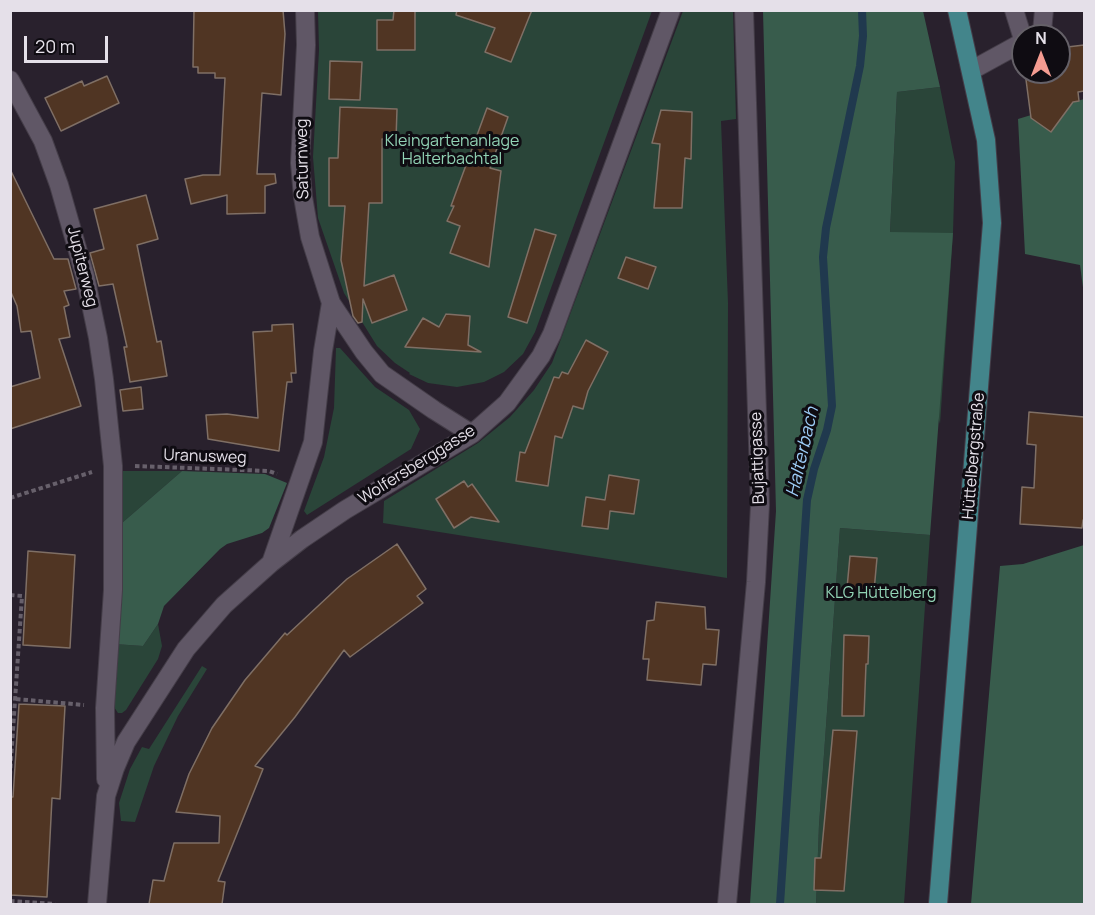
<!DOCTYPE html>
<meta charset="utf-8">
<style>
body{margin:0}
#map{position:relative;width:1095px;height:915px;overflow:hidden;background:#29212d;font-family:Manrope,sans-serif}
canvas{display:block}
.frame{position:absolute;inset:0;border:12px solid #e5e0e9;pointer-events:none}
.north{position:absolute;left:1011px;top:24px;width:60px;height:60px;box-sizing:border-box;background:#0f0c12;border:2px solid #656168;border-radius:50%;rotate:0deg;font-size:16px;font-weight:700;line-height:24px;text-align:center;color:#e5e0e9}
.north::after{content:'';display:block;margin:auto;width:21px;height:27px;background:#f59c91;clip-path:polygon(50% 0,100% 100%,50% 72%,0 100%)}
.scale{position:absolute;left:24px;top:36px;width:84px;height:27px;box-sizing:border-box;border:3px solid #e5e0e9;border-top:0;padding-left:8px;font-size:18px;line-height:21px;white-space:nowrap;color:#e5e0e9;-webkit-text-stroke:4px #0f0c12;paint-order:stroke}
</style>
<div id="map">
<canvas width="1095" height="915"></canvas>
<div class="frame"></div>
<div class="north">N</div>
<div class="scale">20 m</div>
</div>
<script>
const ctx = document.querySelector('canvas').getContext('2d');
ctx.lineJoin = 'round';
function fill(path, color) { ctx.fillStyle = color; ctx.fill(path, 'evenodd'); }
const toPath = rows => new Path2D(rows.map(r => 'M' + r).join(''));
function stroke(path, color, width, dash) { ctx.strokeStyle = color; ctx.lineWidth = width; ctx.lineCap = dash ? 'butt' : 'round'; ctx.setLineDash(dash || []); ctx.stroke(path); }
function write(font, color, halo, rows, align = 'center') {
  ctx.font = font + ' Manrope,sans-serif'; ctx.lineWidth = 6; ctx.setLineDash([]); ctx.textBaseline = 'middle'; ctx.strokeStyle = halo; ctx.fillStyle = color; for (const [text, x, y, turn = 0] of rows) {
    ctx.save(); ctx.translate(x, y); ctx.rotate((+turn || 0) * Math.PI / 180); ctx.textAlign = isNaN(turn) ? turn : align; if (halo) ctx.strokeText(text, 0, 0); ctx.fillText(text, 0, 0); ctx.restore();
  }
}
const green = toPath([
 [318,11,652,11,535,332,523,354,504,372,484,382,457,387,428,383,409,374,410,373,395,363,377,346,344,293,318,218,313,157,319,50],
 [683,11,733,11,736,119,721,121,728,303,727,578,383,523,384,501,478,443,510,417,534,390,552,363],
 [940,87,955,162,953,233,940,424,890,232,897,92],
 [336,348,340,348,375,387,409,410,420,429,411,449,307,515,304,511,324,457,334,408],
 [122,471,182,471,122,523],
 [840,528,930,535,904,904,816,904,819,825],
 [158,624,162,646,158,659,126,710,122,713,118,713,114,707,114,644,143,646],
 [202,666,207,669,178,716,154,766,135,822,121,821,119,803,130,769,142,747,149,749]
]);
const forest = toPath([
 [763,11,923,11,940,87,897,92,890,232,953,233,930,535,840,528,819,825,816,904,750,904,776,511],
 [1084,99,1084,295,1080,265,1025,254,1018,119],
 [182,471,265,474,287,483,269,528,262,533,227,544,220,549,164,606,158,624,143,646,114,644,122,523],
 [1084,545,1084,904,971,904,1000,566,1023,564]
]);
const stream = toPath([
 [780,904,807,500,814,469,827,430,832,406,823,257,826,228,860,66,863,36,862,10]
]);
const building = toPath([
 [194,10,283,10,285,34,281,95,262,93,257,174,275,174,276,183,265,186,265,213,227,214,227,195,191,204,185,179,203,175,220,175,225,78,215,78,215,73,198,73,198,67,193,67,194,10],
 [394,10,415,10,415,50,377,50,377,20,393,20,394,10],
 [457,10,532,10,511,62,485,52,495,28,456,15,457,10],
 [1084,45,1084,91,1078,92,1079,101,1073,102,1051,132,1031,118,1025,72,1059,72,1059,48,1084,45],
 [330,61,362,62,360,100,329,99,330,61],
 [107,76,119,103,61,131,45,98,82,81,84,86,107,76],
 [340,107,397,109,396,140,382,139,382,203,369,203,364,286,394,275,407,310,372,323,363,299,362,322,358,323,353,316,341,260,345,206,329,206,329,158,338,158,340,107],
 [487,108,508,117,490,168,501,171,489,267,450,253,460,226,447,221,454,206,451,206,487,108],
 [661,110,692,112,691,159,685,158,682,208,654,208,660,144,652,143,661,110],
 [10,169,54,259,68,259,76,289,64,291,69,305,64,307,70,337,59,339,81,406,10,429,10,387,40,378,31,331,21,332,17,306,10,290,10,169],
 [146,195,158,239,137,245,157,342,161,341,167,376,130,382,124,347,127,347,113,284,99,286,90,253,104,249,94,209,146,195],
 [535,229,556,235,527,323,508,317,535,229],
 [626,257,656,267,648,289,618,278,626,257],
 [446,314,470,316,468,345,481,352,405,347,423,318,439,327,446,314],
 [293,324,296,373,291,373,292,382,287,382,279,451,208,439,206,415,227,414,258,418,253,332,272,331,272,325,293,324],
 [586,340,608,352,588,391,583,409,573,406,562,438,555,436,548,486,516,481,520,452,525,453,554,377,559,378,562,372,568,374,586,340],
 [141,387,143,409,123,411,120,390,141,387],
 [1029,412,1084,417,1084,520,1083,520,1082,528,1020,524,1022,487,1034,488,1036,445,1027,444,1029,412],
 [609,475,639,480,634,514,610,511,608,529,582,526,586,497,605,500,609,475],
 [464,481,468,487,472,484,499,522,471,517,454,528,436,499,464,481],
 [397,544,426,589,417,596,423,603,350,657,344,650,295,717,255,766,263,769,218,881,225,882,222,904,149,904,153,880,164,881,174,843,219,843,220,816,176,812,189,774,212,728,245,680,285,633,287,635,347,579,397,544],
 [28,551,75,555,70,648,23,645,28,551],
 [850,556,877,558,874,591,847,588,850,556],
 [656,602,705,607,706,629,719,630,716,665,703,664,701,685,647,680,649,659,643,659,647,621,654,620,656,602],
 [844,635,869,636,868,664,866,664,864,716,842,716,844,635],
 [19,704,65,706,60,799,52,798,47,897,10,895,10,797,13,797,19,704],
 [833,730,857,731,844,891,814,890,815,858,821,858,833,730]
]);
const path = toPath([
 [135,466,269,471,277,474],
 [10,498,92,472],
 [10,595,22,596,10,775],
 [16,699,84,705],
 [10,901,55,904]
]);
const minor = toPath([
 [305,10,306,45,300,163,303,197,310,237,331,303,364,352,382,374,434,410,472,434],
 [1014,10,1023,39],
 [1034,36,1042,32,1044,10],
 [972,70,1023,42],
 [10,80,43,141,59,185,85,276,98,338,104,379,113,466,113,590,105,708,106,779],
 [271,563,313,442,323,351,331,303],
 [97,904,106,796,115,768,126,742,186,649,224,605,271,563,302,539,345,510,472,434,507,403,541,356,552,334,671,10],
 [727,904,756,582,760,505,744,10]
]);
const major = toPath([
 [938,904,992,223,986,140,957,10]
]);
const parkNames = [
 ["Kleingartenanlage",452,142],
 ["Halterbachtal",452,160],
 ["KLG Hüttelberg",881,594]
];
const streetNames = [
 ["Saturnweg",303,159,-91],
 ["Jupiterweg",82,267,76],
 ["Hüttelbergstraße",974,456,-85],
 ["Uranusweg",205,457,2],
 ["Bujattigasse",758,458,-92],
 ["Wolfersberggasse",417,465,-32]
];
const waterNames = [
 ["Halterbach",803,452,-77]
];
fill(green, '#2a4539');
fill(forest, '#385c4c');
stroke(stream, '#20394e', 8);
fill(building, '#503523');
stroke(building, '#7f6f65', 1.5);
stroke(minor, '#443d48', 20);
stroke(major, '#443d48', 20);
stroke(path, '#67606b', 4, [4.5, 3]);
stroke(minor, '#605766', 18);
stroke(major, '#43858b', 18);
write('16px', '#92d3b5', '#0f0c12', parkNames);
write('16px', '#e5e0e9', '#0f0c12', streetNames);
write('italic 18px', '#9dccf7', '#0f0c12', waterNames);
</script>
